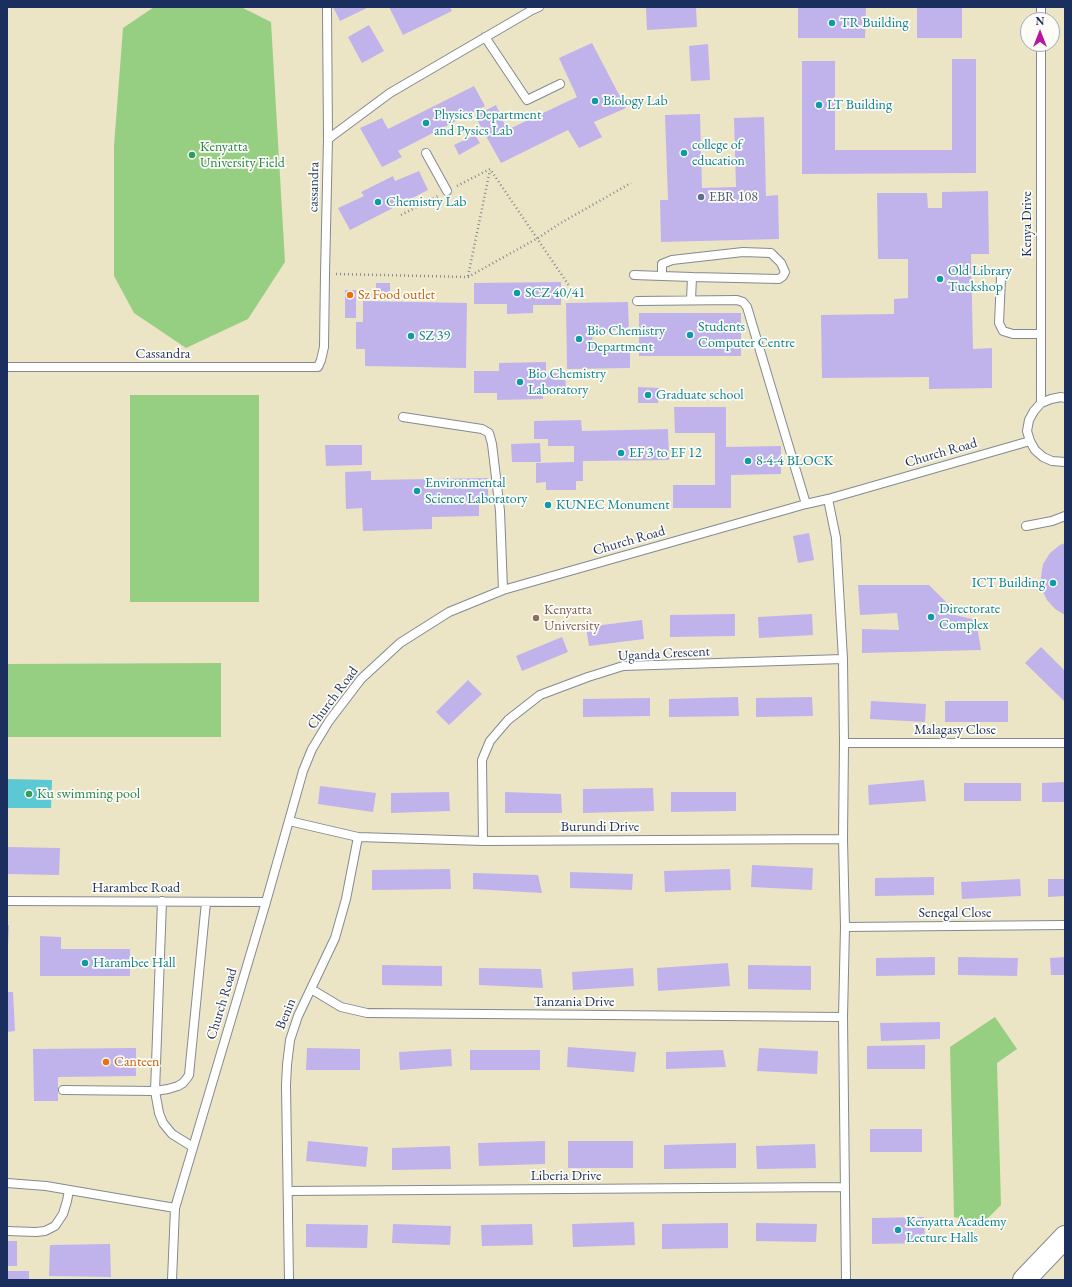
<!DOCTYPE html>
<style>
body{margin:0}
#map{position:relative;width:1072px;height:1287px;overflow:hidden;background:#ebe5c5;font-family:"EB Garamond",serif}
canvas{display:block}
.frame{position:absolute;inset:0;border:8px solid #1b2f5e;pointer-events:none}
.north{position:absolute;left:1020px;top:12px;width:40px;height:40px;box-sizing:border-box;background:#fdfcf7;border:1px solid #a3aaba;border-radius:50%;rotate:0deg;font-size:11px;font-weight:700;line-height:16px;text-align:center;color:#1b2f5e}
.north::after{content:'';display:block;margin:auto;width:14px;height:18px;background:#b5179e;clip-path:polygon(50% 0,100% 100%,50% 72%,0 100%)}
</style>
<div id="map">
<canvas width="1072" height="1287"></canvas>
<div class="frame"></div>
<div class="north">N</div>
</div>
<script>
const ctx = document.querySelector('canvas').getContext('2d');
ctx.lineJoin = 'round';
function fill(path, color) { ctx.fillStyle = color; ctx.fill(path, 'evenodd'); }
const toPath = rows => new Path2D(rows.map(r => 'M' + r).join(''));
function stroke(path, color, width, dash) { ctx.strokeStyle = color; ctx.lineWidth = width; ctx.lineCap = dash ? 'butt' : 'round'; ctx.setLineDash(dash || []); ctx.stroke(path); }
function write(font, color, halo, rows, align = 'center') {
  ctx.font = font + ' "EB Garamond",serif'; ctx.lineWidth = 3.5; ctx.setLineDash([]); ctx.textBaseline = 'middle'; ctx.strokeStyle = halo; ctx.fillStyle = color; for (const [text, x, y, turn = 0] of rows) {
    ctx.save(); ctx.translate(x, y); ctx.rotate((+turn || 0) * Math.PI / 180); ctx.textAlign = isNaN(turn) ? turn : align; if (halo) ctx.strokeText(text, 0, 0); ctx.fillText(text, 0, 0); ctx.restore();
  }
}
const green = toPath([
 [154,7,241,7,271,22,285,262,248,319,186,348,134,313,114,276,114,146,123,28],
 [130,395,259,395,259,602,130,602],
 [221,663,221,737,7,737,7,664],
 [995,1017,1017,1049,997,1063,1001,1205,983,1223,954,1217,950,1047]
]);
const water = toPath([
 [7,779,52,780,51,808,7,808]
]);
const building = toPath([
 [333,7,369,7,340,21],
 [389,7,450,7,452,11,403,35],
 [666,7,696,7,697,27,647,30,646,8],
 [798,7,866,7,865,38,798,38],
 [917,7,962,7,962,38,917,38],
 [369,25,384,51,362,63,348,37],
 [592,43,626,108,594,122,602,137,579,148,568,130,501,163,475,116,496,105,507,130,577,97,559,58],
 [708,44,710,80,691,81,689,46],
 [952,59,976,59,976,173,802,174,802,61,835,61,835,150,952,150],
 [474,86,485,106,398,151,402,157,382,167,360,128,382,118,388,129],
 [700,114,702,188,736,187,734,118,764,117,766,196,778,195,779,239,661,242,660,200,668,200,665,115],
 [475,135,480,143,459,155,454,145],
 [419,171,428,190,350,230,338,208,364,196,361,192,393,176,395,181],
 [988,191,989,254,971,254,973,349,992,348,992,388,929,389,929,377,822,378,821,315,894,314,894,299,908,298,908,259,878,259,877,193,927,193,928,208,942,208,942,192],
 [561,282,561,305,533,305,533,313,507,314,507,304,474,304,474,283],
 [376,283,390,283,390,292,376,293],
 [345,290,356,290,356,318,345,318],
 [363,301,467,303,466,368,365,366,365,349,356,349,356,322,363,322],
 [628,302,629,330,592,330,593,348,630,347,630,368,567,369,566,303],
 [639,313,741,313,741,356,639,356],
 [546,362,546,373,565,373,566,390,543,391,543,399,497,400,497,393,474,393,474,371,499,371,499,363],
 [638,387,659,388,658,403,638,403],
 [674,407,726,407,726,447,781,446,781,474,731,475,731,508,673,508,673,485,715,485,715,433,675,433],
 [581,420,582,431,668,429,669,460,583,461,583,481,576,481,576,490,546,490,546,482,536,483,536,463,574,462,574,446,548,446,548,439,534,439,534,421],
 [540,443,541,462,512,462,511,444],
 [325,445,362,445,362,465,326,466],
 [371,471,371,480,488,478,488,503,479,503,479,516,432,517,432,529,363,531,362,508,346,509,345,472],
 [809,533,814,560,798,563,793,536],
 [1065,543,1065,615,1055,609,1047,600,1042,590,1041,577,1043,564,1050,553,1060,545],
 [858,585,929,585,947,603,951,614,976,620,981,650,862,653,862,629,899,630,897,613,860,615],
 [735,614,735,636,670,637,670,615],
 [812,614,813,635,759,638,758,617],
 [642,620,644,639,589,646,586,627],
 [562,637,568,652,522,671,516,656],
 [1041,647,1065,671,1065,702,1025,663],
 [468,680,482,694,449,725,436,712],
 [738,697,739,716,669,717,669,699],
 [812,697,813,716,756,717,756,698],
 [650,698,650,716,583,717,583,699],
 [871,701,926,704,925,722,870,719],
 [945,701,1008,701,1008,722,945,722],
 [924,780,926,801,869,805,868,785],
 [1065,782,1065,802,1042,802,1042,783],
 [964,783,1021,783,1021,801,964,801],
 [320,786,376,793,373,812,318,804],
 [653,788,654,811,583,813,583,789],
 [449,792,450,811,391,813,391,793],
 [505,792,561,794,562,813,505,813],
 [671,792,736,792,736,811,671,812],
 [7,847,60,848,59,875,7,874],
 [752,865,813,868,812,890,751,887],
 [450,869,451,889,372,890,372,870],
 [730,869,731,890,665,892,664,871],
 [570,872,633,874,632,890,570,888],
 [473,873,538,875,542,893,473,889],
 [934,877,934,895,875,896,875,878],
 [1020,879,1021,896,962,899,961,882],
 [1048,879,1065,879,1065,896,1048,897],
 [7,925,9,925,8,947,7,947],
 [40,936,61,937,61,949,130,949,130,976,40,976],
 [935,957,935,975,876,976,876,958],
 [958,957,1018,958,1017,976,958,975],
 [1065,957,1065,975,1051,975,1050,958],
 [728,963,730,986,658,991,657,968],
 [382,965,442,966,442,986,382,985],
 [748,965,811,966,811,990,748,989],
 [479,968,541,969,543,988,479,985],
 [633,968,634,986,573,990,572,972],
 [7,992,13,992,15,1031,7,1032],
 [940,1022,940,1039,881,1041,880,1023],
 [925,1045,925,1069,867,1069,867,1046],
 [568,1047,636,1052,634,1072,567,1067],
 [136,1048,136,1076,58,1077,58,1101,34,1101,33,1049],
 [307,1048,360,1049,360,1070,306,1070],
 [759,1048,818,1051,817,1074,757,1071],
 [451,1049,452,1066,400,1070,399,1052],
 [470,1050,540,1050,540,1070,470,1070],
 [723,1050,726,1067,666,1069,666,1052],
 [870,1129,922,1129,922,1152,870,1152],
 [308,1141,368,1147,366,1167,306,1161],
 [545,1141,545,1164,479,1166,478,1143],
 [568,1141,633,1141,633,1168,568,1168],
 [736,1143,736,1168,664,1169,664,1145],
 [815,1144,816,1168,757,1169,756,1146],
 [450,1146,451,1169,392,1170,392,1148],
 [924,1217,925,1243,872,1244,872,1218],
 [634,1222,635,1245,573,1247,572,1224],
 [728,1223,728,1248,662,1249,662,1224],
 [756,1223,817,1224,816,1242,756,1241],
 [306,1224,368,1225,367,1248,306,1247],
 [393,1224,451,1226,450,1245,392,1243],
 [532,1224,533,1245,482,1246,481,1225],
 [7,1241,17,1241,17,1266,7,1266],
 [110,1244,111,1277,49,1276,50,1245],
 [7,1271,29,1271,29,1280,7,1280]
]);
const path = toPath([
 [457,186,490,169,572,290],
 [401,215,438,196],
 [336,274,468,277,538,238,559,224,631,183],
 [468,276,490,170]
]);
const lane = toPath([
 [1041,20,1041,7],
 [485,37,527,100,560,84],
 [1041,44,1041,403],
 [328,139,390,93,532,10,539,7],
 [426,153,447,191],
 [634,275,662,276,692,277,779,279,783,276,785,272,781,263,771,253,743,252,672,260,662,264,662,276],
 [1001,278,999,323,1003,331,1013,334,1040,334],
 [691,300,692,277],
 [637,301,737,300,743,302,747,307,806,504],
 [7,367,318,367,321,360,324,347,325,274,328,139,327,7],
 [1065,398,1061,397,1051,399,1041,403,1034,411,1029,420,1027,431,1030,441,1035,450,1043,457,1052,461,1065,462],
 [403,417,482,429,489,433,492,444,500,511,503,590],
 [828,499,836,538,843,659,844,743,843,839,845,927,843,1017,846,1280],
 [1026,526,1052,521,1065,516],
 [844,743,1065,743],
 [289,821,358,837,483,841,843,839],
 [483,841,482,760,490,741,508,720,540,695,588,677,623,666,843,659],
 [7,901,266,902],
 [162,901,155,1091,159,1113,163,1123,172,1134,193,1147],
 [845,927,1065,925],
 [311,989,341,1007,367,1013,843,1017],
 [63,1090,155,1091,168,1089,178,1086,183,1083,187,1078,189,1075,206,902],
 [7,1183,46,1186,175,1208],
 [288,1191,845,1187],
 [7,1231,36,1232,45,1231,55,1226,63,1214,67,1201,69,1190],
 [172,1280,175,1208,266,902,303,771,312,749,329,721,361,679,400,643,449,612,503,590,806,504,828,499,1030,441],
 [289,1280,286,1085,287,1065,290,1040,298,1016,335,938,346,899,358,837]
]);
const secondary = toPath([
 [1024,1280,1065,1237]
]);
const markers = [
 [832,23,4,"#0f9aa8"],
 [595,101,4,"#0f9aa8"],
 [819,105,4,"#0f9aa8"],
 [426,123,4,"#0f9aa8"],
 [684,153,4,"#0f9aa8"],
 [192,155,4,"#2e9e5b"],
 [701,197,4,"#5c6f8a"],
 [378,202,4,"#0f9aa8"],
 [940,279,4,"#0f9aa8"],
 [517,293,4,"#0f9aa8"],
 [350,295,4,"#e8710a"],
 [690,335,4,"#0f9aa8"],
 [411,336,4,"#0f9aa8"],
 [579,339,4,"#0f9aa8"],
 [520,382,4,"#0f9aa8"],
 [648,395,4,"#0f9aa8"],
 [621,453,4,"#0f9aa8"],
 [748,461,4,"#0f9aa8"],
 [417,491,4,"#0f9aa8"],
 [548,505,4,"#0f9aa8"],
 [1053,583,4,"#0f9aa8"],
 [931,617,4,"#0f9aa8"],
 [536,618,4,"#8d6e63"],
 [29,794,4,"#2e9e5b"],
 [85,963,4,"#0f9aa8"],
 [106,1062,4,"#e8710a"],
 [898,1230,4,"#0f9aa8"]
];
const cultureNames = [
 ["TR Building",840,23],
 ["Biology Lab",603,101],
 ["LT Building",827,105],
 ["Physics Department",434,115],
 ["and Pysics Lab",434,131],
 ["college of",692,145],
 ["education",692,161],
 ["Chemistry Lab",386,202],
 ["Old Library",948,271],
 ["Tuckshop",948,287],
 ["SCZ 40/41",525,293],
 ["Students",698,327],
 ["Computer Centre",698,343],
 ["Bio Chemistry",587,331],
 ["Department",587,347],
 ["SZ 39",419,336],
 ["Bio Chemistry",528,374],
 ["Laboratory",528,390],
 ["Graduate school",656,395],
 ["EF 3 to EF 12",629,453],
 ["8-4-4 BLOCK",756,461],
 ["Environmental",425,483],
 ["Science Laboratory",425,499],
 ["KUNEC Monument",556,505],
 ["ICT Building",1045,583,"right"],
 ["Directorate",939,609],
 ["Complex",939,625],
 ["Harambee Hall",93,963],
 ["Kenyatta Academy",906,1222],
 ["Lecture Halls",906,1238]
];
const leisureNames = [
 ["Kenyatta",200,147],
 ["University Field",200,163],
 ["Ku swimming pool",37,794]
];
const streetNames = [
 ["cassandra",314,187,-89],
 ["Kenya Drive",1027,224,-90],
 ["Cassandra",163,354],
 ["Church Road",941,453,-16],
 ["Church Road",629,541,-16],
 ["Uganda Crescent",664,654,-3],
 ["Church Road",333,698,-53],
 ["Malagasy Close",955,730],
 ["Burundi Drive",600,827],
 ["Harambee Road",136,888],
 ["Senegal Close",955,913],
 ["Tanzania Drive",574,1002],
 ["Church Road",222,1004,-73],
 ["Benin",286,1014,-68],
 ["Liberia Drive",566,1176]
];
const serviceNames = [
 ["EBR 108",709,197]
];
const foodNames = [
 ["Sz Food outlet",358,295],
 ["Canteen",114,1062]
];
const educationNames = [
 ["Kenyatta",544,610],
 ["University",544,626]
];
fill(green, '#97cf82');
fill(water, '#5cc8d3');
fill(building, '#c0b3eb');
stroke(lane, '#838a92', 10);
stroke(secondary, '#838a92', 24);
stroke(path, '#838a92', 2.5, [1, 3]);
stroke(lane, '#fff', 8);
stroke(secondary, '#fff', 22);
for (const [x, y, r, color] of markers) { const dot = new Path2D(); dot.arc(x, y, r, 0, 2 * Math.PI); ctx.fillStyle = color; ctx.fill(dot); stroke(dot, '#fdfcf7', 1.5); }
write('14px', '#0d838f', '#fdfcf7', cultureNames, 'left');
write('14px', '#27864d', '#fdfcf7', leisureNames, 'left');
write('14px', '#1b2f5e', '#fdfcf7', streetNames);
write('14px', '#4e5e75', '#fdfcf7', serviceNames, 'left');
write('14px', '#c56008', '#fdfcf7', foodNames, 'left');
write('14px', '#785e54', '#fdfcf7', educationNames, 'left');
</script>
